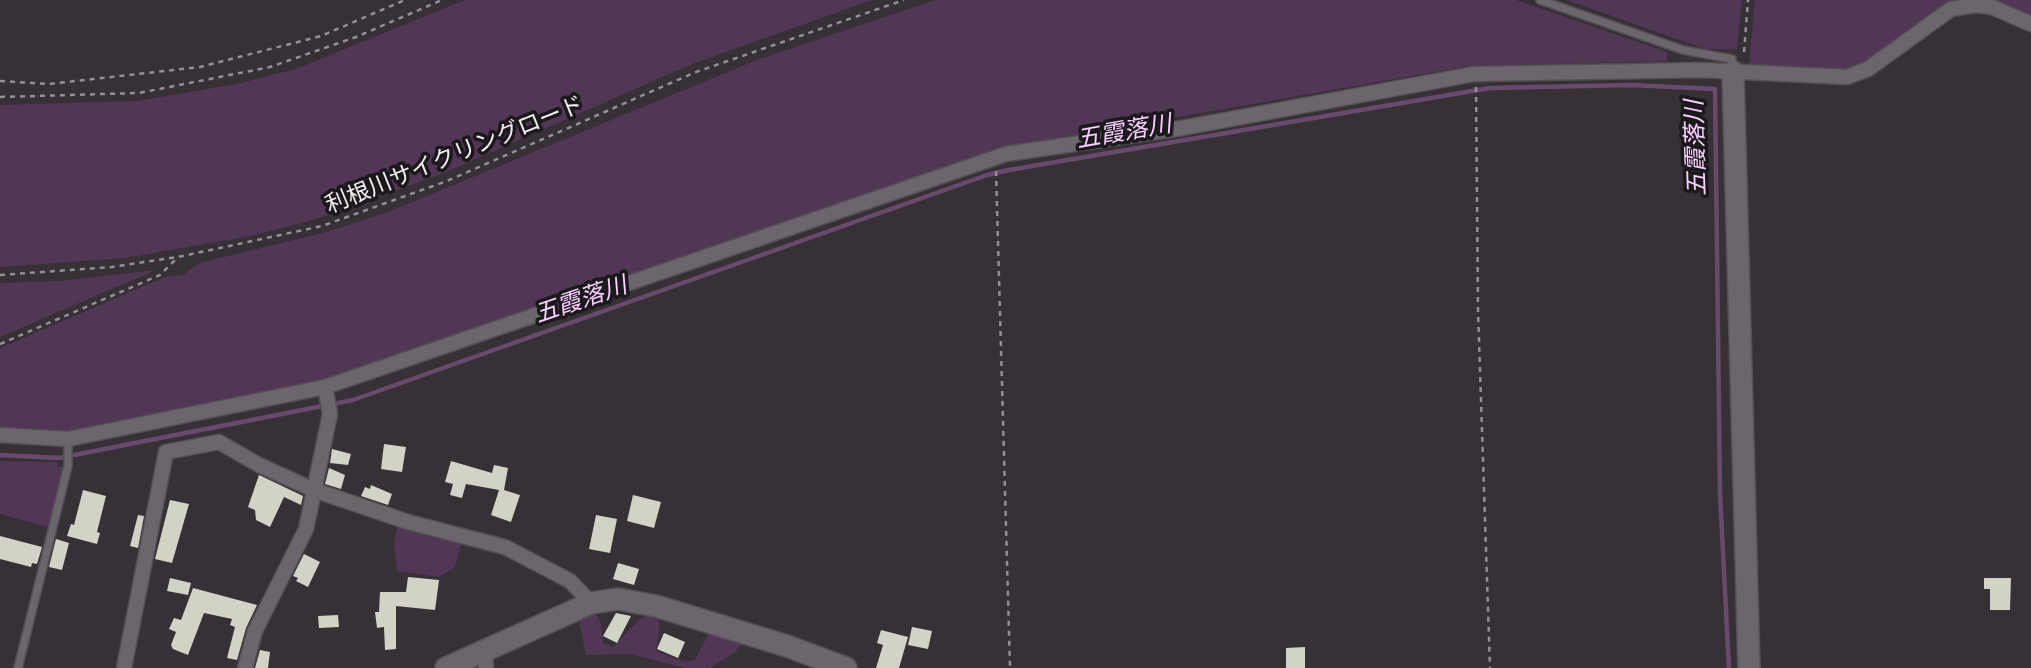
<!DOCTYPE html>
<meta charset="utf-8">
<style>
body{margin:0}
canvas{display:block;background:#373037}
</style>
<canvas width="2031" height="668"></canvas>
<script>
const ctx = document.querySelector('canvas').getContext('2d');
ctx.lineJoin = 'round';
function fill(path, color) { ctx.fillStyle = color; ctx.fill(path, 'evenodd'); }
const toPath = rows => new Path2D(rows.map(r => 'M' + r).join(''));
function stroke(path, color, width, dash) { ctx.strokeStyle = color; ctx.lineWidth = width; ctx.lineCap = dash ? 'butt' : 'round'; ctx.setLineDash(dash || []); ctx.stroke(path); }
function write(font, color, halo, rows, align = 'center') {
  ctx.font = font + ' "DM Sans","Noto Sans JP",sans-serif'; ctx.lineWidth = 7; ctx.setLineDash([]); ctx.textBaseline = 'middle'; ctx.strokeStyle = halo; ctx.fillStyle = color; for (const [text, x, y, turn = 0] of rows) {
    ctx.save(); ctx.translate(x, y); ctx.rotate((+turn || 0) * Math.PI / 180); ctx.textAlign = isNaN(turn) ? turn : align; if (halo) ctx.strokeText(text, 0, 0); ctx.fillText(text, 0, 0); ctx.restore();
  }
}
const green = toPath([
 [465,0,872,0,692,64,444,173,320,218,251,236,124,258,0,267,0,105,137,101,237,84,296,69],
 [935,0,1516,0,1667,52,1667,61,1469,66,1001,148,332,380,72,433,0,429,0,348,165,277,183,275,199,263,323,233,388,212,757,60],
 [1567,0,1742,0,1737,49,1705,49],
 [1755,0,1970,0,1938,9,1862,67,1849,72,1749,66],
 [1979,0,2031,0,2031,16,2003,6],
 [156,270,0,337,0,283,60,281],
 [0,461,58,462,57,467,65,467,48,527,0,514],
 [398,526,462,541,455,567,439,577,397,571,394,544],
 [589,612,597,616,601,624,603,643,613,647,639,620,645,616,655,618,660,622,656,651,685,662,695,660,709,633,745,640,734,653,710,668,685,668,630,654,586,655,578,616]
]);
const stream = toPath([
 [0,455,59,458,353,400,987,175,1009,170,1490,88,1631,85,1715,89,1720,494,1729,668]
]);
const building = toPath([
 [384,444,406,447,402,472,381,469],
 [332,449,351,454,348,465,330,463],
 [451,461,492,473,494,465,508,468,504,490,520,495,511,522,491,515,499,490,466,484,462,498,450,495,453,484,445,482],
 [329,468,345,475,341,489,325,484],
 [259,475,303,496,301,505,284,497,270,527,256,520,255,510,248,507],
 [371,485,392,494,388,505,361,496,365,487,370,489],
 [83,490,106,496,97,532,100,533,97,544,67,536,71,524,74,525],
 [633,495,661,502,654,528,627,521],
 [170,500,189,504,172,563,155,559],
 [138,515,144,516,138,548,130,546],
 [596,515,617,519,610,553,589,549],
 [0,536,42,547,37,564,32,563,31,567,0,559],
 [56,539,69,543,62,570,49,567],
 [304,554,320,562,308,587,296,581,298,578,293,576],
 [618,563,639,569,634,585,613,579],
 [408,577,439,580,435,610,396,606,396,649,385,650,384,627,377,628,375,612,379,612,380,592,406,592],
 [170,578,191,583,188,595,167,591],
 [1984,578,2011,578,2010,610,1990,610,1990,589,1984,589],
 [193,588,257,605,246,628,237,660,227,658,235,627,230,625,232,619,204,613,188,655,173,649,171,645,176,632,169,629,174,618,181,620],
 [616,613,631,616,617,643,603,636],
 [338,615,339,627,319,628,318,616],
 [912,627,932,631,928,649,908,645],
 [881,630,908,637,899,668,876,668,883,645,877,643],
 [664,633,685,642,678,658,657,649],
 [1305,647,1305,668,1286,668,1286,648],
 [260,650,270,652,268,668,255,668]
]);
const path = toPath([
 [1744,52,1748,0],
 [0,81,49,84,200,67,321,36,405,0],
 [1476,87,1478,310,1490,668],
 [0,97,139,93,270,67,356,37,442,0],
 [996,171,1010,668],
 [0,275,112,267,178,257,322,226,447,181,696,72,904,0],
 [0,344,160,275,178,257]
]);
const lane = toPath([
 [1540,0,1683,50,1732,59,1733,71],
 [18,668,68,466,68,439]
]);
const street = toPath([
 [0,435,68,439,325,387,1006,154,1182,128,1474,74,1701,70,1847,77,1868,69,1951,9,1976,5,1992,7,2031,24],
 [485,650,486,668],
 [124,668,166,452,219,442,259,465,314,490,408,522,505,547,570,581,591,603],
 [245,668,255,631,306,529,330,414,325,387]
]);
const secondary = toPath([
 [1733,72,1749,668],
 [446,668,591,603,618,599,656,606,787,646,846,668]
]);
const streetNames = [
 ["利根川サイクリングロード",455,156,-22]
];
const waterNames = [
 ["五霞落川",1124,133,-10],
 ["五霞落川",1697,148,-92],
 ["五霞落川",581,301,-19]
];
fill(green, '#513655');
stroke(stream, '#684a6d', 4.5);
fill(building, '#d2d2c7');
stroke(lane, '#554f56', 10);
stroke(street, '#554f56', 17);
stroke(secondary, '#554f56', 24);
stroke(path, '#948f94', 2.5, [5, 5]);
stroke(lane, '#6c656d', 7);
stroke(street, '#6c656d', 14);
stroke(secondary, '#6c656d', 21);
write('23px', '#f1edf1', '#1c191d', streetNames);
write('italic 24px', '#f9d0fe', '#1c191d', waterNames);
</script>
